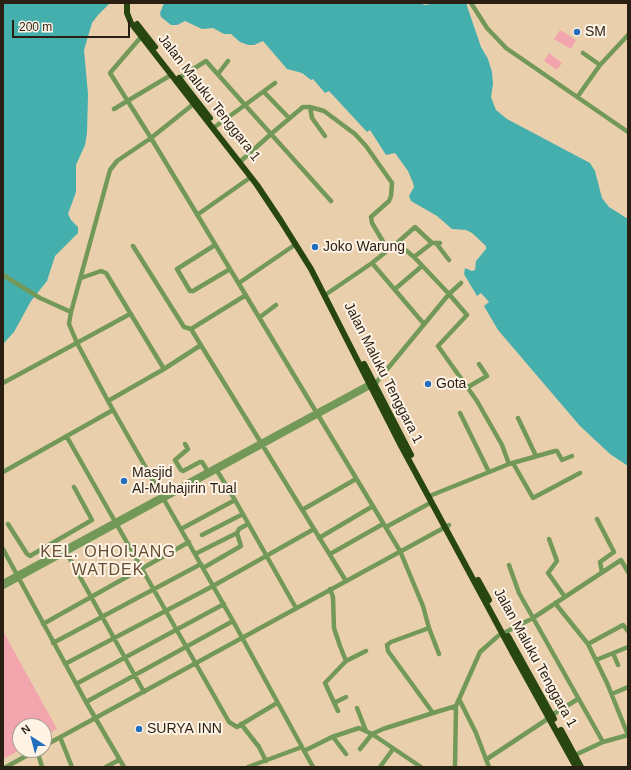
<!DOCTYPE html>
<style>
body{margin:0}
#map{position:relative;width:631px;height:770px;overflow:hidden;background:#eacfad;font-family:Helvetica,sans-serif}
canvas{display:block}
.frame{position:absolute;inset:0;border:4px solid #291f12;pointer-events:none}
.north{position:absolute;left:12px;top:718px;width:40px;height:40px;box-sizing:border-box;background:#fef3e5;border:1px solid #a99e91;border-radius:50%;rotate:324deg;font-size:11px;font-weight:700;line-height:16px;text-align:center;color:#291f12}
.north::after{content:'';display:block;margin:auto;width:14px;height:18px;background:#246ebe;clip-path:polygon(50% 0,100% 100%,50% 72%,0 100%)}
.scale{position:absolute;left:12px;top:20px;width:118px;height:18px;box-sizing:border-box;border:2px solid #291f12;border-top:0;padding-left:5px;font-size:12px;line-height:14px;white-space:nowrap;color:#291f12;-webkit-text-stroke:3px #fef3e5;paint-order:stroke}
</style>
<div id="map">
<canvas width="631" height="770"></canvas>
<div class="frame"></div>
<div class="north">N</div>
<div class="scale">200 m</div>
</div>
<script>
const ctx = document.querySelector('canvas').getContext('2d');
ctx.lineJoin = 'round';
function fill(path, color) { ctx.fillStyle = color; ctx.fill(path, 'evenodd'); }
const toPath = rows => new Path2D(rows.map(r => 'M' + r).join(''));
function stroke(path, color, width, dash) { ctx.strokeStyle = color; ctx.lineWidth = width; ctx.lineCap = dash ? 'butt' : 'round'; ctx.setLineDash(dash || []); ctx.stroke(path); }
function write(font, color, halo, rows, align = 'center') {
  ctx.font = font + ' Helvetica,sans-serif'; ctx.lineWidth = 4; ctx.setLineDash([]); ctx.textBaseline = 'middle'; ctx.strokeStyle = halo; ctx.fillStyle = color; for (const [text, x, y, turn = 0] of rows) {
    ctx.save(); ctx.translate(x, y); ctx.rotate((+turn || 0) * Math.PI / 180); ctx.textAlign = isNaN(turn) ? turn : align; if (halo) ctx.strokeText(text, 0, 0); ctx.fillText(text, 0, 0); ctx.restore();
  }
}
const green = toPath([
 [560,30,576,40,571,49,554,39],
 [549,53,562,63,557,70,544,61],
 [4,633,57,729,44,736,44,726,20,726,20,750,3,759]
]);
const water = toPath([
 [3,3,110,3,98,15,92,23,84,50,88,94,87,133,85,145,76,165,76,192,68,214,71,220,78,227,78,233,55,256,47,281,31,301,14,332,3,344],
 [164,3,418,3,425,5,435,3,466,3,481,47,488,59,492,72,493,84,491,97,496,110,507,119,590,163,595,171,602,198,609,207,628,219,628,466,610,454,580,426,498,330,484,306,489,302,481,293,477,296,464,274,465,268,472,271,475,270,476,261,486,249,486,246,472,233,466,230,452,229,437,216,411,201,409,196,414,187,413,183,408,171,395,153,386,155,370,130,367,132,329,91,325,93,313,79,311,80,302,73,287,69,263,41,254,45,248,45,240,42,231,34,224,34,213,28,202,29,185,21,177,25,171,25,161,17,160,13]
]);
const minor = toPath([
 [471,3,487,28,506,48,628,132],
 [141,37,110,73,151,138,196,102],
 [583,53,600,65],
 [218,74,228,61],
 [179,78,206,61,245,105,216,126],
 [264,92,289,118],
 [578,96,600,65,628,35],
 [310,107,312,118,325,136],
 [114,109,171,75],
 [242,160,271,134,245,105,275,83],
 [331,201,271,134,303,107,310,107,324,111,355,134,366,146,392,183,391,196,389,201,371,217,372,223,388,250],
 [197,215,251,177],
 [397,243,415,227,432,243],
 [436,243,449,260],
 [215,245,177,269,190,291,193,291,230,269],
 [133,246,184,327,191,329],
 [414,257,432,243,440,243],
 [372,263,424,324],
 [3,275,40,298,71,312],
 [81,278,101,271,106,273,164,369],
 [239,283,296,244],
 [395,289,422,266],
 [246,295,191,329,346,581],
 [325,295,372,263,397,243,414,257,449,294,461,283],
 [260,317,276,305],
 [3,383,130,314],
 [468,387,487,376,479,364],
 [108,401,164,369,201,345],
 [460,413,489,472],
 [518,418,536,456],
 [67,437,229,722,237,727,277,703],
 [185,444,188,449,175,460,181,470,183,471,200,462,202,462,207,470],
 [513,463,533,498,580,473],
 [216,469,235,500,296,608],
 [3,472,113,410],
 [432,495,509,464,555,451,557,451,562,460,572,456],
 [302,510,356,479],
 [597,519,614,552,600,562,602,572],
 [8,524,27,554,30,556,92,520,74,487],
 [386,527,432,502],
 [181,529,235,500],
 [202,535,243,514],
 [319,538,373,506],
 [549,539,557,561,548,573,565,597],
 [3,549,86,702,124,767],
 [65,550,144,692],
 [195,554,237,533,239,529,248,524],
 [330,554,383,524],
 [509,565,519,593,603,742],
 [203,568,241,546,237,533],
 [3,582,372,382],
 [3,587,375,384,449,294,467,315,438,346,477,401,502,445,509,464],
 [330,589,333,597,334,628,340,646,346,661],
 [555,603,588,644,607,683,628,735],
 [43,624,189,542],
 [429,628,439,654],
 [53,643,201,564],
 [588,644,623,625,628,631],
 [613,653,618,665],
 [596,660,628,647],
 [65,664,213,586,314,529],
 [76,684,224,604],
 [612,694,628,687],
 [459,699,476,733,489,767],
 [86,702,233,621],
 [334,703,346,697],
 [357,708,366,731],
 [338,711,325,683,346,661,366,651],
 [552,715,578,699],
 [241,724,259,747,266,761],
 [60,737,72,767],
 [333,737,346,754],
 [44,746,449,525],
 [360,749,372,734,383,729,433,713],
 [37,750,42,767],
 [304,751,332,737,359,728,372,734,421,767],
 [575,755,603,742,628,735],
 [487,759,549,718],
 [6,767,37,750],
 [106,767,119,760],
 [248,767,302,747],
 [313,767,233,621,108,401,77,343,69,324,71,312,110,170,117,161,151,138,400,551,423,606,429,628,391,642,387,645,388,651,433,713,456,706],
 [380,767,393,749],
 [455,767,456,706,480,652,498,636,533,618,621,560,628,572]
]);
const highway = toPath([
 [127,3,127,13,131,23,257,185,281,221,311,269,399,442,515,657,576,767],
 [137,24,155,47],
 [179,78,210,118],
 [364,364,411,455],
 [478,580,489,600],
 [508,636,554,719],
 [561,730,581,767]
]);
const markers = [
 [577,32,4,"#246ebe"],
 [315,247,4,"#246ebe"],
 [428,384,4,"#246ebe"],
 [124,481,4,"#246ebe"],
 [139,729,4,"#246ebe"]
];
const poiNames = [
 ["SM",585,32],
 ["Joko Warung",323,247],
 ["Gota",436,384],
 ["Masjid",132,473],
 ["Al-Muhajirin Tual",132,489],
 ["SURYA INN",147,729]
];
const streetNames = [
 ["Jalan Maluku Tenggara 1",209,98,52],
 ["Jalan Maluku Tenggara 1",383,373,63],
 ["Jalan Maluku Tenggara 1",535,658,61]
];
const quarterNames = [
 ["KEL. OHOIJANG",108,553],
 ["WATDEK",108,571]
];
fill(green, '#f2a5ac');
fill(water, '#45afad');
stroke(minor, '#739959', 4.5);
stroke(highway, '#28460f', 6);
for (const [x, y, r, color] of markers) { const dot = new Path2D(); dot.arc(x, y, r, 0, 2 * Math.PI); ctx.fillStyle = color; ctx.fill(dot); stroke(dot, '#fef3e5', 1.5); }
write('14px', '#291f12', '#fef3e5', poiNames, 'left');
write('14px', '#291f12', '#fef3e5', streetNames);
ctx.letterSpacing = '1px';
write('16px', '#654e30', '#fef3e5', quarterNames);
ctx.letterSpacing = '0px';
</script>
